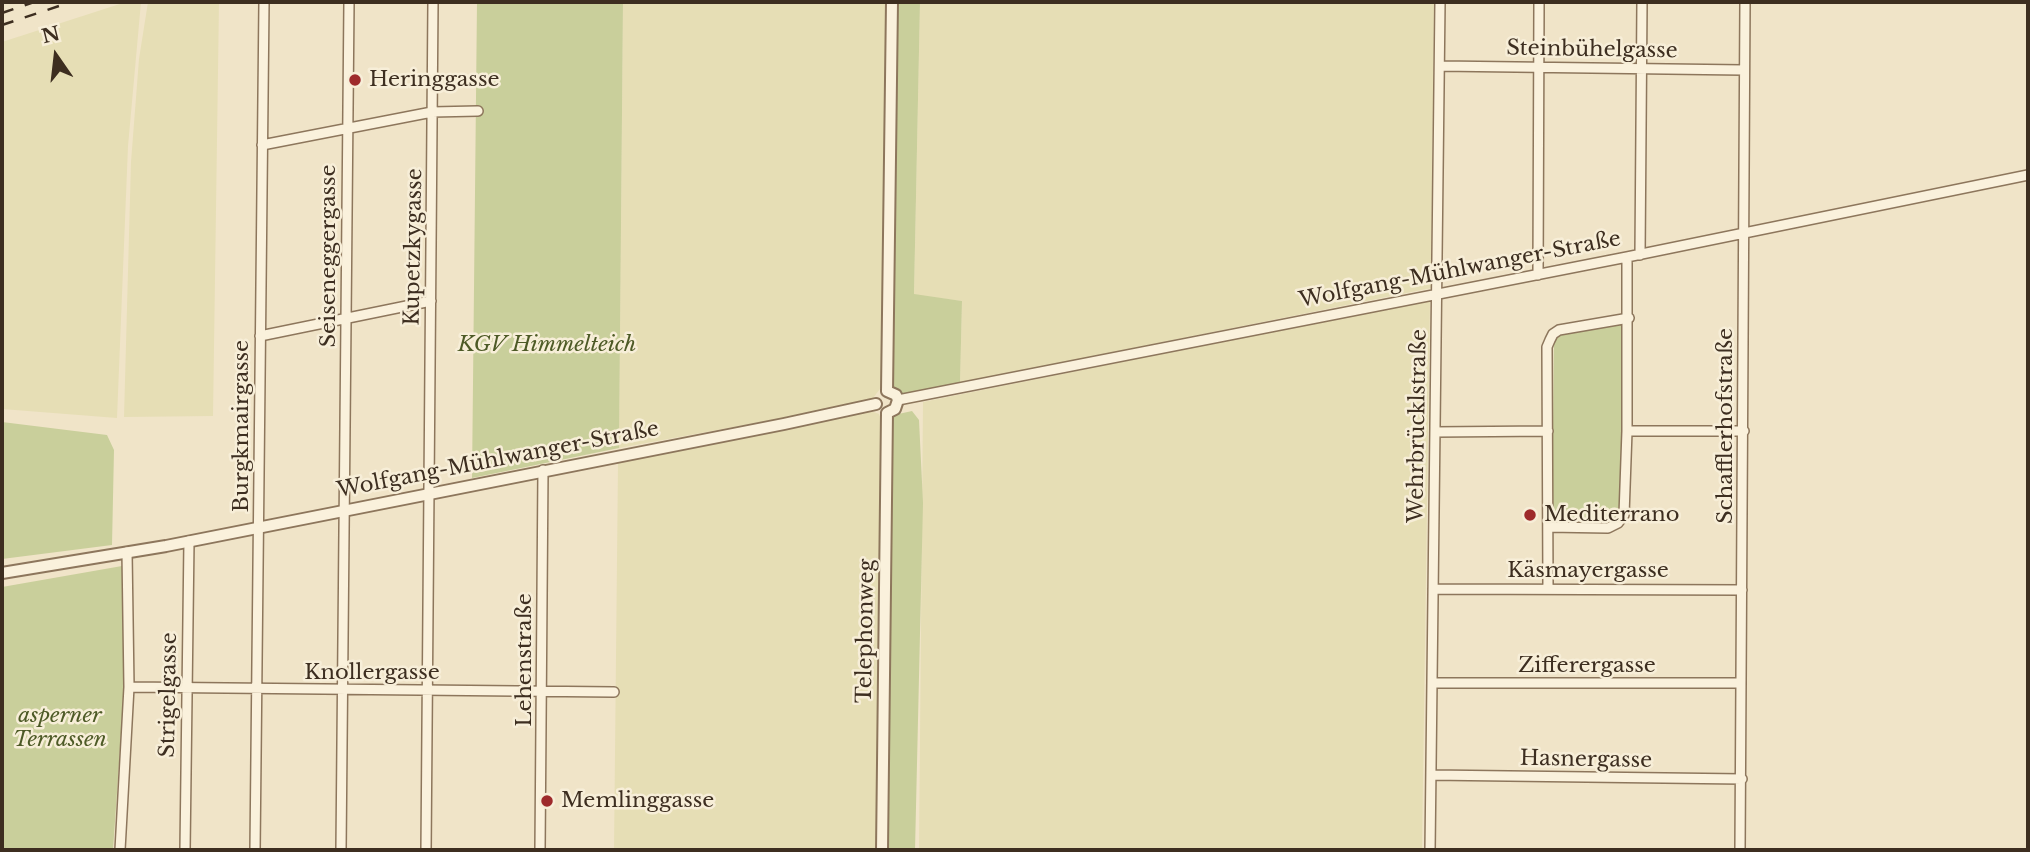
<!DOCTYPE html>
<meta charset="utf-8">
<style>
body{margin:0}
#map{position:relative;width:2030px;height:852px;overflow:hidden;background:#f0e4c8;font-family:"Libre Baskerville",serif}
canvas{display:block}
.frame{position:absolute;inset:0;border:4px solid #3d2e20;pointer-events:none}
.north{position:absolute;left:21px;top:21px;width:70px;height:70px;-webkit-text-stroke:5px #f7eed8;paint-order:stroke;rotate:346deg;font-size:19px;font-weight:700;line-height:28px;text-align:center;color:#3d2e20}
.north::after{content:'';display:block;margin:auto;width:24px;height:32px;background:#3d2e20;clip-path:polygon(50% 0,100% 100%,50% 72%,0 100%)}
</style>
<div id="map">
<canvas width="2030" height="852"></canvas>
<div class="frame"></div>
<div class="north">N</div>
</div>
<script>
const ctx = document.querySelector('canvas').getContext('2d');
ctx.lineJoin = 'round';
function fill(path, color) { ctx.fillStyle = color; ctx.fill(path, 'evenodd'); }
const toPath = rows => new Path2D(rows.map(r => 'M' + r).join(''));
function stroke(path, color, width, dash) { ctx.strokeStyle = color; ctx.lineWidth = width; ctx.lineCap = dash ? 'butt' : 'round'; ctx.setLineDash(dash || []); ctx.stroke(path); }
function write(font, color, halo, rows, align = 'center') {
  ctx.font = font + ' "Libre Baskerville",serif'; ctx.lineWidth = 5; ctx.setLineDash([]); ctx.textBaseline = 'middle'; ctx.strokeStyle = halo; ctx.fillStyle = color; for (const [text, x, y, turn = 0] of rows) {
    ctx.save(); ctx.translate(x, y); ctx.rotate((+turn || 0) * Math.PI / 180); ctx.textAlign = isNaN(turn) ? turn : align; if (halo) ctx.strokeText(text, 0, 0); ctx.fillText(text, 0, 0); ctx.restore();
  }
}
const farmland = toPath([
 [126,2,141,2,128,146,117,418,2,409,2,42],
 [148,2,219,2,213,416,124,417,131,162,139,59],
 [623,2,888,2,883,385,870,402,619,448],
 [920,2,1434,2,1431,288,960,383,962,301,914,295],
 [1430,300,1422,850,919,850,923,402],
 [868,410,879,414,883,423,879,850,614,850,618,463]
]);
const green = toPath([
 [477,2,623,2,619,448,472,478],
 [896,2,920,2,914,294,962,301,960,383,908,394,901,393,893,386],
 [1623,323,1620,509,1614,519,1552,517,1554,337,1558,334],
 [912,411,919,420,923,503,915,850,888,850,891,420,894,415],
 [2,422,107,435,114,450,112,545,2,559],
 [122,566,124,691,113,850,2,850,2,587]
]);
const minor = toPath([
 [1440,66,1743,70],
 [262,145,432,112,478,111],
 [1640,255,1642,2],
 [1538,275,1539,2],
 [260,336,431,301],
 [898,400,1627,257,2028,175],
 [1627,431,1744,431],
 [1435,432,1548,431],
 [1548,527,1608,528,1618,523,1624,515,1627,431,1627,257],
 [1548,588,1547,347,1550,340,1553,334,1559,330,1629,318],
 [1433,589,1742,590],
 [1432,683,1741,683],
 [129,687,614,692],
 [1431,775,1742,779],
 [120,850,129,687,127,552],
 [185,850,189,541],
 [255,850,264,2],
 [341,850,349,2],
 [426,850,433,2],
 [540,850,543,470],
 [1430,850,1440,2],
 [1740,850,1745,2]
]);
const tertiary = toPath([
 [887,391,892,2],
 [887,391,896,395,898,400,895,409,887,413],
 [2,573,166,546,784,424,876,404],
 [882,850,887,413]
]);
const rail = toPath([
 [2,13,34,2],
 [2,25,71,2]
]);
const markers = [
 [355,80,7,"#9e2a2b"],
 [1530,515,7,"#9e2a2b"],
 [547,801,7,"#9e2a2b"]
];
const streetNames = [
 ["Steinbühelgasse",1592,50,1],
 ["Kupetzkygasse",414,247,-89],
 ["Seiseneggergasse",329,256,-90],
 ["Wolfgang-Mühlwanger-Straße",1460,270,-11],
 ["Burgkmairgasse",242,426,-90],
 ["Wehrbrücklstraße",1418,426,-89],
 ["Schafflerhofstraße",1726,426,-90],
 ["Wolfgang-Mühlwanger-Straße",498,460,-11],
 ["Käsmayergasse",1588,571],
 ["Telephonweg",866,631,-89],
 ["Lehenstraße",525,660,-90],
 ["Zifferergasse",1587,666],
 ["Knollergasse",372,673],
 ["Strigelgasse",169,695,-89],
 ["Hasnergasse",1586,760,1]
];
const poiNames = [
 ["Heringgasse",369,80],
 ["Mediterrano",1544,515],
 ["Memlinggasse",561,801]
];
const parkNames = [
 ["KGV Himmelteich",547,345],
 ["asperner",60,716],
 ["Terrassen",60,740]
];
fill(farmland, '#e6deb5');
fill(green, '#c9cf9b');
stroke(minor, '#8d765c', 12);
stroke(tertiary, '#8d765c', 14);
stroke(minor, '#faf1dc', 9);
stroke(tertiary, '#faf1dc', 10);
stroke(rail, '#3d2e20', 2.5, [12, 12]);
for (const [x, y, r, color] of markers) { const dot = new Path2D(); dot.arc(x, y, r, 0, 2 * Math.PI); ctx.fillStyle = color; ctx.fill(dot); stroke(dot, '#f7eed8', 2.5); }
write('21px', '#3d2e20', '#f7eed8', streetNames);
write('21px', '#3d2e20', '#f7eed8', poiNames, 'left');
write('italic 21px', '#4d5a26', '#f7eed8', parkNames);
</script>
